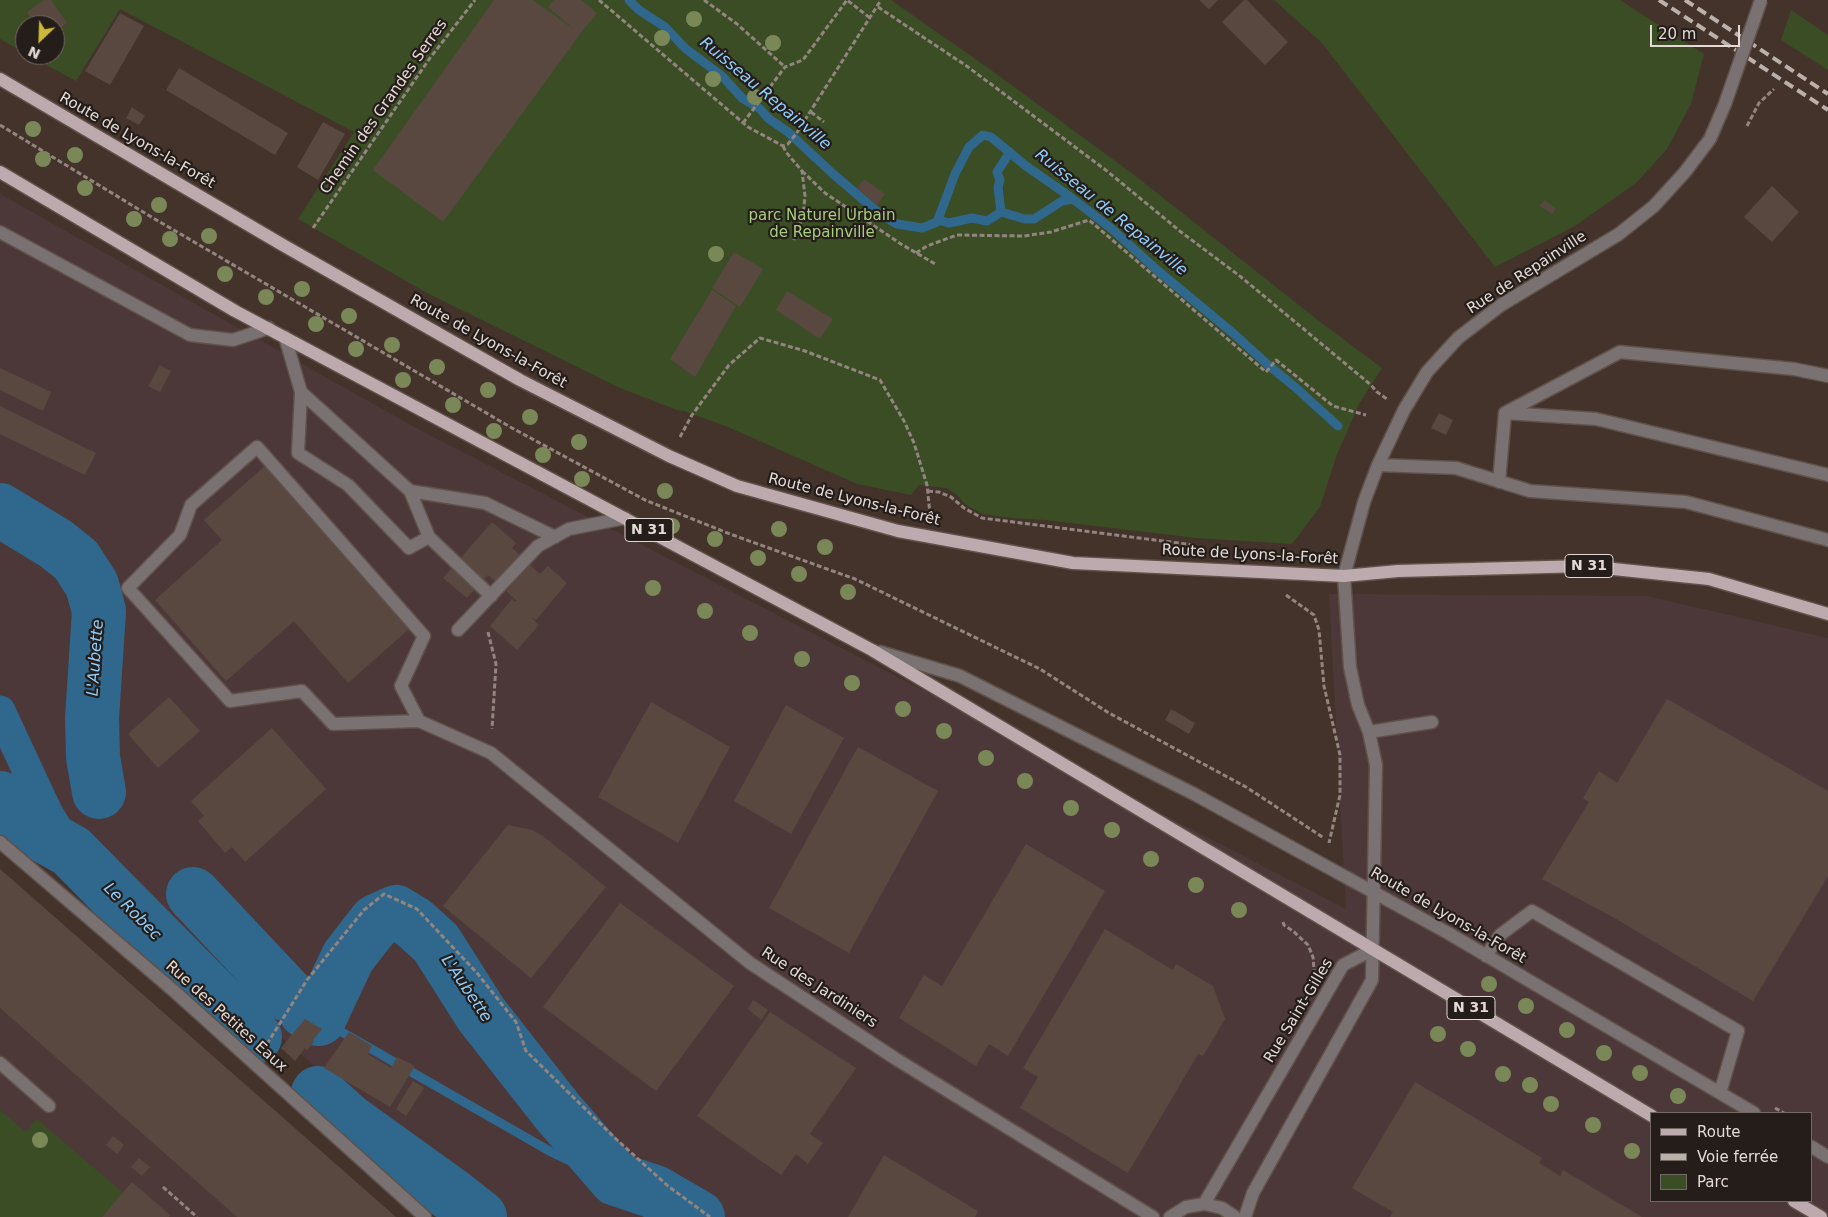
<!DOCTYPE html>
<meta charset="utf-8">
<style>
body{margin:0}
#map{position:relative;width:1828px;height:1217px;overflow:hidden;background:#43332b;font-family:"DejaVu Sans",sans-serif}
canvas{display:block}
.legend{position:absolute;left:1650px;top:1112px;width:162px;height:90px;box-sizing:border-box;background:#241d19;border:1px solid #716864;margin:0;padding:6px 9px;list-style:none;font-size:15px;color:#e4d9d5}
.legend li{display:flex;align-items:center;gap:10px;height:25px}
.legend b{width:25px;border:1px solid #716864}
.north{position:absolute;left:15px;top:15px;width:50px;height:50px;box-sizing:border-box;background:#241d19;border:1px solid #716864;border-radius:50%;rotate:204deg;font-size:14px;font-weight:700;line-height:20px;text-align:center;color:#e4d9d5}
.north::after{content:'';display:block;margin:auto;width:18px;height:22px;background:#ceb837;clip-path:polygon(50% 0,100% 100%,50% 72%,0 100%)}
.scale{position:absolute;left:1650px;top:25px;width:90px;height:22px;box-sizing:border-box;border:2px solid #e4d9d5;border-top:0;padding-left:6px;font-size:15px;line-height:18px;white-space:nowrap;color:#e4d9d5;-webkit-text-stroke:4px #241d19;paint-order:stroke}
</style>
<div id="map">
<canvas width="1828" height="1217"></canvas>
<ul class="legend">
<li><b style="height:6px;background:#bdaaae"></b>Route</li>
<li><b style="height:6px;background:#bcb0ab"></b>Voie ferrée</li>
<li><b style="height:14px;background:#3b4d25"></b>Parc</li>
</ul>
<div class="north">N</div>
<div class="scale">20 m</div>
</div>
<script>
const ctx = document.querySelector('canvas').getContext('2d');
ctx.lineJoin = 'round';
function fill(path, color) { ctx.fillStyle = color; ctx.fill(path, 'evenodd'); }
const toPath = rows => new Path2D(rows.map(r => 'M' + r).join(''));
function stroke(path, color, width, dash) { ctx.strokeStyle = color; ctx.lineWidth = width; ctx.lineCap = dash ? 'butt' : 'round'; ctx.setLineDash(dash || []); ctx.stroke(path); }
function write(font, color, halo, rows, align = 'center') {
  ctx.font = font + ' "DejaVu Sans",sans-serif'; ctx.lineWidth = 4.5; ctx.setLineDash([]); ctx.textBaseline = 'middle'; ctx.strokeStyle = halo; ctx.fillStyle = color; for (const [text, x, y, turn = 0] of rows) {
    ctx.save(); ctx.translate(x, y); ctx.rotate((+turn || 0) * Math.PI / 180); ctx.textAlign = isNaN(turn) ? turn : align; if (halo) ctx.strokeText(text, 0, 0); ctx.fillText(text, 0, 0); ctx.restore();
  }
}
const commercial = toPath([
 [0,194,416,428,1346,909,1329,594,1647,596,1828,638,1828,1217,489,1217,0,794],
 [1652,1113,1812,1113,1812,1201,1652,1201]
]);
const education = toPath([
 [0,869,396,1217,0,1217]
]);
const green = toPath([
 [0,0,891,0,991,70,1133,174,1319,321,1382,368,1359,404,1336,457,1320,507,1292,544,1196,538,1045,520,1011,518,983,514,966,505,957,495,946,488,919,485,911,495,857,484,728,427,684,411,677,410,620,388,427,293,298,219,354,132,120,9,76,81,28,55,55,55,55,25,25,25,25,53,0,39],
 [1274,0,1620,0,1704,54,1691,104,1667,149,1636,183,1575,226,1495,267,1322,43],
 [1791,10,1828,35,1828,70,1781,40],
 [0,1110,26,1132,37,1119,123,1193,102,1217,0,1217]
]);
const stream = toPath([
 [629,0,639,10,665,27,686,49,722,76,742,98,760,109,769,119,788,132,832,173,880,214,897,224,922,228,937,222,955,174,969,147,983,135,991,137,1026,166,1069,196,1112,229,1157,270,1233,333,1267,364,1295,387,1338,426],
 [1001,212,998,187,1000,180,997,172,1010,152],
 [938,220,949,223,972,218,987,221,1001,212,1025,219,1034,219,1062,201,1073,199],
 [319,1019,553,1153,596,1173,616,1179]
]);
const canal = toPath([
 [0,711,47,812,71,851]
]);
const river = toPath([
 [0,510,56,544,76,560,92,585,99,611,92,718,93,757,99,792],
 [0,798,28,827,71,851,255,1037],
 [193,894,288,995],
 [305,1011,319,1019,348,957,376,921,396,912,414,923,436,943,481,1014,557,1111,616,1179,655,1192,698,1217],
 [318,1093,349,1121,452,1195,480,1217]
]);
const building = toPath([
 [44,0,51,0,67,23,55,31,55,25,36,25,27,12],
 [494,0,533,0,575,30,548,7,554,0,581,0,597,13,580,34,443,222,373,170],
 [1199,0,1218,0,1209,9],
 [1244,0,1247,0,1288,42,1265,65,1222,22],
 [120,13,144,26,110,85,85,71],
 [179,68,288,133,275,155,166,90],
 [132,107,145,116,139,125,126,118],
 [323,122,345,134,318,180,297,167],
 [864,179,885,194,877,205,857,188],
 [1772,186,1799,212,1772,242,1744,217],
 [1544,200,1556,209,1552,214,1540,206],
 [734,252,763,269,740,307,712,288],
 [712,290,736,306,695,377,670,359],
 [787,291,833,319,820,339,776,310],
 [160,365,171,371,160,392,148,386],
 [0,368,51,392,43,411,0,390],
 [0,406,96,453,85,475,0,434],
 [1439,413,1453,420,1446,435,1431,428],
 [266,465,409,629,348,683,294,621,226,681,155,600,222,540,204,520],
 [492,522,516,543,512,548,540,574,548,566,567,583,536,620,531,617,539,625,517,650,490,626,512,599,515,602,517,601,488,575,467,598,443,578],
 [169,697,200,731,158,768,128,734],
 [1667,699,1828,791,1828,876,1753,1001,1618,920,1542,879,1589,802,1583,798,1599,771,1617,783],
 [651,702,730,747,678,843,598,797],
 [786,705,844,738,791,834,734,801],
 [1171,709,1195,723,1189,734,1165,720],
 [272,728,326,789,245,862,232,847,225,853,198,821,204,816,191,801],
 [858,747,938,791,849,953,769,908],
 [508,825,532,830,543,836,606,887,531,978,443,906],
 [1026,844,1105,891,1008,1056,989,1044,976,1066,899,1018,924,975,942,986],
 [0,869,396,1217,237,1217,0,1008],
 [620,903,734,986,656,1091,543,1007],
 [1105,929,1173,970,1176,964,1213,986,1225,1019,1203,1056,1198,1054,1128,1173,1020,1108,1038,1077,1023,1068],
 [753,1000,768,1010,761,1020,748,1009],
 [770,1012,856,1068,810,1134,823,1143,808,1164,796,1154,781,1175,697,1116],
 [305,1019,322,1029,313,1040,314,1042,307,1050,305,1048,295,1061,281,1048],
 [349,1032,372,1046,368,1054,391,1068,397,1057,415,1066,390,1107,324,1068],
 [413,1081,424,1088,406,1116,396,1109],
 [1415,1082,1542,1158,1539,1163,1560,1176,1563,1170,1642,1217,1390,1217,1393,1212,1352,1188],
 [113,1136,124,1145,117,1154,106,1145],
 [884,1155,978,1211,975,1217,848,1217],
 [139,1158,150,1167,142,1176,131,1167],
 [132,1182,170,1215,169,1217,102,1217]
]);
const path = toPath([
 [599,0,748,127,783,146,788,144,796,134,881,0],
 [704,0,737,24,785,67],
 [878,7,968,67,1107,171,1181,232,1241,277,1371,385,1377,392,1387,399],
 [811,112,824,122],
 [743,123,785,67,803,60,847,0,870,18],
 [0,125,148,215,512,428,645,500,730,534,855,579,1040,669,1109,713,1246,787,1324,838],
 [1747,126,1759,103,1774,89],
 [783,146,786,152,802,171,805,196,803,216,793,242],
 [802,171,825,193,901,244,937,265],
 [313,228,430,58,475,0],
 [916,253,927,246,957,235,1024,236,1051,232,1089,220,1266,372,1276,360,1333,406,1366,415],
 [680,437,692,415,729,365,760,338,805,351,880,380,904,421,914,443,927,485,930,514],
 [928,491,939,492,951,497,964,508,982,518,1194,545],
 [1286,595,1314,615,1319,630,1324,686,1340,755,1340,795,1329,843],
 [488,632,496,664,492,729],
 [1283,922,1284,925,1293,931,1308,945,1313,957,1314,970],
 [267,1044,307,980,364,910,384,894,417,909,477,973,516,1022,526,1051,616,1139,668,1186,710,1217],
 [1775,1108,1784,1113],
 [163,1187,197,1217]
]);
const minor = toPath([
 [0,232,190,335,233,340,269,328],
 [285,337,301,392,410,491,485,503,555,537],
 [301,392,298,453,348,485,409,548,429,537],
 [1505,413,1596,419,1828,475],
 [1378,465,1456,468,1530,491,1686,502,1828,540],
 [1499,482,1505,413,1620,352,1794,369,1828,376],
 [410,491,429,537,491,596],
 [458,630,538,546,569,529,625,518],
 [880,652,960,676,1194,794,1448,933,1754,1113],
 [419,721,401,686,424,636,257,447,191,505,180,535,128,588,230,701,302,691,333,724,419,721,491,753,750,963,896,1059,1153,1217],
 [1369,732,1432,722],
 [0,842,174,991,425,1217],
 [1486,956,1500,935,1532,911,1738,1031,1720,1093],
 [0,1063,49,1106],
 [1812,1147,1828,1157],
 [1204,1204,1343,965,1372,950],
 [1170,1217,1186,1207,1204,1204,1222,1208,1235,1217],
 [1245,1217,1253,1193,1372,980,1376,765,1369,732,1358,705,1350,667,1344,576,1364,502,1378,465,1404,410,1427,372,1458,338,1501,305,1619,234,1654,206,1685,172,1710,139,1725,104]
]);
const major = toPath([
 [0,79,281,244,520,380,669,456,737,486,898,531,1073,563,1344,576,1398,571,1585,566,1709,579,1828,614],
 [0,172,235,311,872,650,1652,1116],
 [1794,1201,1821,1217]
]);
const rail = toPath([
 [1659,0,1828,110],
 [1685,0,1828,94]
]);
const minorBridge = toPath([
 [1725,104,1761,0]
]);
const trees = [
 [694,19],
 [662,38],
 [773,43],
 [713,79],
 [755,97],
 [33,129],
 [75,155],
 [43,159],
 [85,188],
 [159,205],
 [134,219],
 [209,236],
 [170,239],
 [716,254],
 [225,274],
 [302,289],
 [266,297],
 [349,316],
 [316,324],
 [392,345],
 [356,349],
 [437,367],
 [403,380],
 [488,390],
 [453,405],
 [530,417],
 [494,431],
 [579,442],
 [543,455],
 [582,479],
 [665,491],
 [672,526],
 [779,529],
 [715,539],
 [825,547],
 [758,558],
 [799,574],
 [653,588],
 [848,592],
 [705,611],
 [750,633],
 [802,659],
 [852,683],
 [903,709],
 [944,731],
 [986,758],
 [1025,781],
 [1071,808],
 [1112,830],
 [1151,859],
 [1196,885],
 [1239,910],
 [1489,984],
 [1526,1006],
 [1567,1030],
 [1438,1034],
 [1468,1049],
 [1604,1053],
 [1640,1073],
 [1503,1074],
 [1530,1085],
 [1678,1096],
 [1551,1104],
 [1593,1125],
 [40,1140],
 [1632,1151]
];
const shields = [
 [649,530,48],
 [1589,566,48],
 [1471,1008,48]
];
const shieldNames = [
 ["N 31",649,530],
 ["N 31",1589,566],
 ["N 31",1471,1008]
];
const streetNames = [
 ["Chemin des Grandes Serres",384,107,-55],
 ["Route de Lyons-la-Forêt",137,141,30],
 ["Rue de Repainville",1527,273,-33],
 ["Route de Lyons-la-Forêt",488,342,29],
 ["Route de Lyons-la-Forêt",854,500,14],
 ["Route de Lyons-la-Forêt",1250,555,3],
 ["Route de Lyons-la-Forêt",1448,916,30],
 ["Rue des Jardiniers",819,988,33],
 ["Rue Saint-Gilles",1299,1011,-59],
 ["Rue des Petites Eaux",226,1017,42]
];
const parkNames = [
 ["parc Naturel Urbain",822,216],
 ["de Repainville",822,233]
];
const waterNames = [
 ["Ruisseau Repainville",765,94,40],
 ["Ruisseau de Repainville",1111,213,39],
 ["L'Aubette",96,658,-86],
 ["Le Robec",132,912,45],
 ["L'Aubette",466,989,56]
];
fill(commercial, '#4d3839');
fill(education, '#4d3937');
fill(green, '#3b4d25');
stroke(stream, '#2f678d', 9);
stroke(canal, '#2f678d', 31);
stroke(river, '#2f678d', 54);
fill(building, '#594840');
stroke(minor, '#60514a', 15);
stroke(major, '#60514a', 15);
stroke(path, '#92857f', 3, [5, 2.5]);
stroke(minor, '#7a7173', 12);
stroke(major, '#bdaaae', 12);
stroke(rail, '#bcb0ab', 4, [10, 5]);
stroke(minorBridge, '#60514a', 15, []);
stroke(minorBridge, '#7a7173', 12);
ctx.fillStyle = '#7a8858';
for (const [x, y] of trees) { ctx.beginPath(); ctx.arc(x, y, 8, 0, 2 * Math.PI); ctx.fill(); }
for (const [x, y, w] of shields) { const box = new Path2D(); box.roundRect(x - w / 2, y - 11.5, w, 23, 4); ctx.fillStyle = '#241d19'; ctx.fill(box); stroke(box, '#e4d9d5', 1); }
write('bold 14px', '#e4d9d5', null, shieldNames);
write('15px', '#e4d9d5', '#241d19', streetNames);
write('15px', '#a7ce7d', '#241d19', parkNames);
write('italic 16px', '#8ecdfc', '#241d19', waterNames);
</script>
